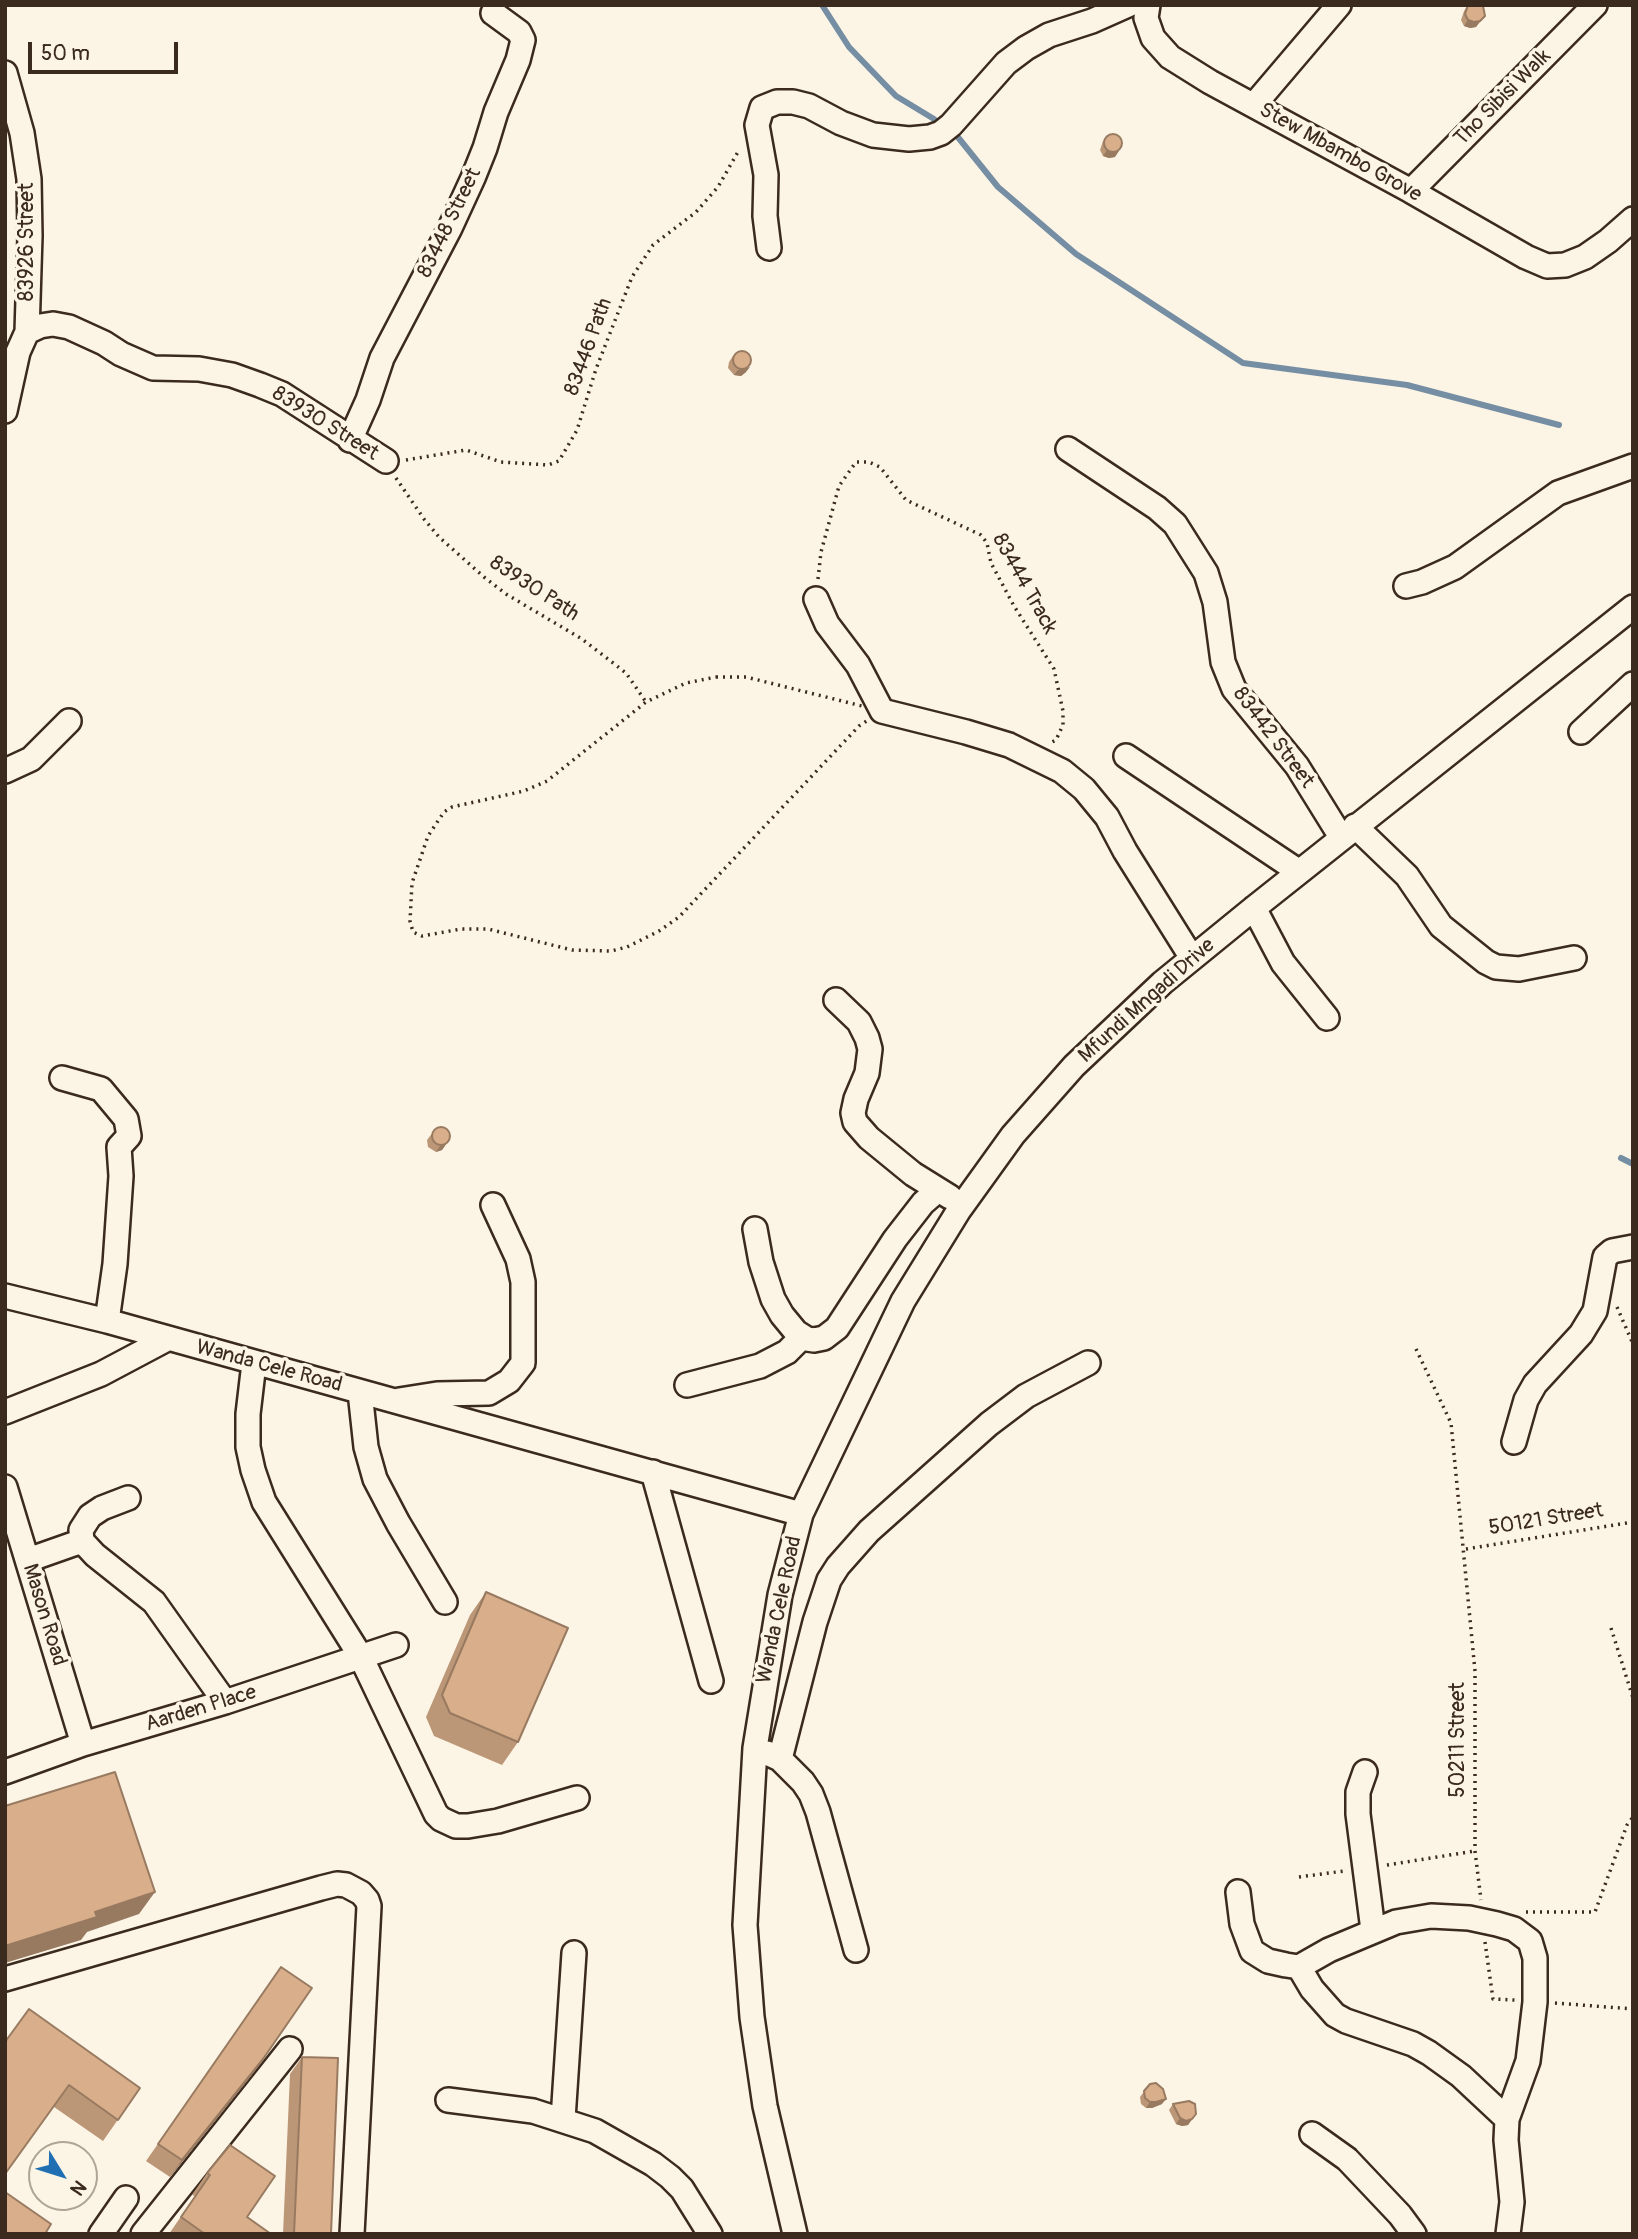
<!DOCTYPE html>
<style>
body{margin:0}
#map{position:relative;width:1638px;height:2239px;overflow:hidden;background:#fcf5e5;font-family:Pangolin,sans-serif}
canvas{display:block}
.frame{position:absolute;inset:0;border:7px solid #3b2a1e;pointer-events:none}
.north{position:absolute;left:28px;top:2141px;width:70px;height:70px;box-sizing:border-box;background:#fcf5e5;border:2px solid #afa495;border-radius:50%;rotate:128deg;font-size:19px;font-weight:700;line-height:28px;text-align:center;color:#3b2a1e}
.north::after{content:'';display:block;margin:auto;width:24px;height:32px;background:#1f6fb2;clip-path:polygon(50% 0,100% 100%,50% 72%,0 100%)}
.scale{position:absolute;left:28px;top:42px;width:150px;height:32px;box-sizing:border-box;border:4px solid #3b2a1e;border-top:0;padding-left:9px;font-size:21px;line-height:24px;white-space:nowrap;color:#3b2a1e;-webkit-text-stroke:5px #fcf5e5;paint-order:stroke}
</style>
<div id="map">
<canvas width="1638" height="2239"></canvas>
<div class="frame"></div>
<div class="north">N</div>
<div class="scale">50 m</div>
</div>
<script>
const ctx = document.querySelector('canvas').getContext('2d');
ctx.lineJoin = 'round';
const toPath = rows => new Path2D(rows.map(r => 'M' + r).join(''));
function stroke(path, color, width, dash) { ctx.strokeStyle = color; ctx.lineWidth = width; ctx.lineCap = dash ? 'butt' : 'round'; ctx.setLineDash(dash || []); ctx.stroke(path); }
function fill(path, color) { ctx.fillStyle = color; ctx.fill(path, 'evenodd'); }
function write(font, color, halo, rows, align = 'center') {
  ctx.font = font + ' Pangolin,sans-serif'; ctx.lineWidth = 7; ctx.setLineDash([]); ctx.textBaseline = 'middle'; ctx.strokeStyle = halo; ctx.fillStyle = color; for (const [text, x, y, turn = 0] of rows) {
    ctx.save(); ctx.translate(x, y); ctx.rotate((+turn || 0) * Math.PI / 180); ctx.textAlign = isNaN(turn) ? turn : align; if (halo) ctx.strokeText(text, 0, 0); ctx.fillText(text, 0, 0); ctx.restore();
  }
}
const stream = toPath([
 [822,5,849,47,896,96,934,119],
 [957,136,998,187,1076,254,1243,363,1407,385,1559,425],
 [1621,1158,1633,1164]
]);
const path = toPath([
 [406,460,466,450,501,462,548,465,559,461,577,430,596,369,632,277,653,245,696,212,718,187,739,150],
 [396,478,424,519,439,537,484,577,506,594,582,639,626,673,646,702],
 [818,579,821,552,839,486,856,462,869,462,880,467,906,500,981,535,987,543,991,563,1014,606,1054,669,1063,711,1063,725,1056,740,1050,743],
 [716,677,746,677,882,711,859,726,679,917,659,931,627,947,611,951,572,950,488,929,461,929,422,936,413,932,410,921,412,883,428,836,444,812,452,807,524,791,547,781,646,702,686,683,716,677],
 [1617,1307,1633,1344],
 [1416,1349,1451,1423,1475,1671,1475,1851,1481,1900],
 [1466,1549,1633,1522],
 [1611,1628,1633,1698],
 [1387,1865,1475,1851],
 [1299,1877,1344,1871],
 [1526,1912,1595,1912,1627,1825,1633,1817],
 [1485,1942,1493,1999,1515,2000],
 [1555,2003,1633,2009]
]);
const minor = toPath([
 [1148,5,1146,18,1153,38,1170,57,1210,82,1411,191,1526,257,1547,266,1565,265,1585,257,1608,241,1633,219],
 [5,73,22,133,29,179,30,236,27,332,18,352,5,411],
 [1254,105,1339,5],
 [1411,191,1595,5],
 [769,248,765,216,766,175,757,125,762,108,777,102,793,102,809,106,841,123,873,135,909,139,930,137,941,133,951,125,1006,63,1026,48,1049,35,1092,21,1128,5],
 [27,332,40,326,53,324,69,327,104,343,121,354,153,368,199,369,232,375,260,385,282,394,386,461],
 [350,440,368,400,382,358,450,228,473,178,485,148,496,112,518,60,523,40,519,32,493,13],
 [1068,449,1157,508,1175,524,1206,573,1215,602,1223,662,1234,689,1297,766,1341,837],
 [1406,586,1422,582,1455,567,1558,493,1633,466],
 [816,599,827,624,858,665,882,711,966,732,1009,745,1062,771,1084,789,1107,817,1125,851,1192,958],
 [1581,732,1633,684],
 [1126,756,1298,871],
 [5,771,31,759,69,721],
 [1355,826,1407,876,1441,926,1486,962,1496,967,1519,969,1574,958],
 [1254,908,1283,963,1327,1018],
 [836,1000,859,1022,867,1038,870,1049,867,1073,856,1099,853,1113,855,1122,869,1138,913,1174,950,1197],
 [62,1078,101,1089,126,1119,129,1136,119,1147,121,1176,115,1264,107,1321],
 [755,1229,761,1262,773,1299,782,1315,796,1332,807,1339,814,1340,824,1338,837,1328,895,1239,923,1203,938,1190],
 [5,1296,107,1321,801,1514],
 [254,1363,248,1414,248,1447,253,1470,264,1502,361,1657,436,1814,441,1819,456,1826,468,1826,498,1821,577,1798],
 [687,1385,760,1366,787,1352,802,1337],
 [360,1392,366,1447,375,1479,398,1523,445,1602],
 [399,1400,437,1394,489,1393,509,1381,523,1363,523,1282,518,1259,493,1205],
 [5,1412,101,1374,167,1339],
 [1514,1442,1526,1400,1535,1384,1581,1334,1595,1311,1605,1257,1612,1251,1633,1247],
 [653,1472,711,1681],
 [5,1487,83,1744],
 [128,1498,102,1508,90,1516,81,1530,82,1541,95,1555,154,1602,225,1702],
 [28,1560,82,1541],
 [767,1753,780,1759,803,1782,811,1794,818,1812,856,1950],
 [780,1759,815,1622,829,1580,838,1566,869,1531,989,1424,1026,1396,1088,1363],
 [5,1772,83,1744,225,1702,396,1645],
 [1365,1772,1358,1792,1358,1814,1373,1930],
 [1238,1892,1242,1924,1252,1951,1268,1961,1286,1965,1299,1967,1329,1950,1396,1922,1431,1916,1469,1918,1497,1924,1514,1929,1530,1941,1535,1958,1535,2002,1528,2061,1507,2119,1506,2140,1512,2202,1508,2234],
 [1299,1967,1312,1989,1335,2015,1346,2021,1413,2044,1429,2053,1461,2076,1507,2119],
 [5,1979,321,1888,337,1884,346,1885,361,1893,367,1900,369,1906,352,2234],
 [448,2100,533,2111,595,2131,653,2164,670,2177,682,2189,710,2234],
 [563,2119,574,1953],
 [1312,2134,1347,2159,1400,2215,1414,2234],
 [101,2234,126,2198],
 [143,2234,290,2049],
 [795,2234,765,2106,752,2017,745,1925,755,1748,780,1595,801,1514,903,1301,959,1210,1013,1135,1074,1066,1162,983,1254,908,1633,607]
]);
const wall = toPath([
 [1468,5,1485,16,1476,27,1470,28,1464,26,1461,20,1464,11],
 [1107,135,1115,157,1109,158,1103,156,1100,150,1103,141],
 [733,356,746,372,741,376,734,375,728,368,729,362],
 [437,1127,450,1139,442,1150,436,1152,428,1147,427,1140],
 [486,1592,518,1742,502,1765,434,1736,426,1717,470,1615],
 [281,1967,251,2076,170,2177,146,2161],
 [5,2042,140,2088,103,2141,54,2107],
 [302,2057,331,2234,283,2234,290,2074],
 [1150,2084,1162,2104,1152,2108,1146,2108,1141,2104,1140,2097],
 [1173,2104,1196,2114,1188,2125,1182,2126,1176,2124,1169,2110],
 [230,2145,247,2217,271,2234,169,2234,195,2196,192,2195,207,2173]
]);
const shadedWall = toPath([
 [1468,20,1480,21,1476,27,1470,28,1464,26],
 [1107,150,1119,151,1115,157,1109,158,1103,156],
 [750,367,746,372,741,376,734,375,738,370],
 [446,1144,442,1150,436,1152,440,1146],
 [155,1892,139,1914,87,1932,81,1940,5,1963,5,1946,95,1912],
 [263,2059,251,2076,170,2177,182,2160],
 [1166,2099,1162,2104,1152,2108,1146,2108,1150,2102],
 [1180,2118,1192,2119,1188,2125,1182,2126,1176,2124]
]);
const building = toPath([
 [1468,5,1483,6,1485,16,1480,21,1474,22,1468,20,1465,14,1468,5],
 '1104 143a9 9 0 1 1 18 0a9 9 0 1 1-18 0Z',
 '733 360a9 9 0 1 1 18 0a9 9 0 1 1-18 0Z',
 '432 1136a9 9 0 1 1 18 0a9 9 0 1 1-18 0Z',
 [486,1592,568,1628,518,1742,450,1713,442,1695,486,1592],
 [115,1772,155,1892,95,1912,97,1917,5,1946,5,1806,115,1772],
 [281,1967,312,1988,263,2059,182,2160,158,2144,281,1967],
 [29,2009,140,2088,118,2120,69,2085,5,2174,5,2042,29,2009],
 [302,2057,338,2058,331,2234,294,2234,302,2057],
 [1156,2083,1163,2089,1166,2099,1156,2102,1150,2102,1145,2098,1144,2091,1150,2084,1156,2083],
 [1189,2101,1195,2104,1196,2114,1192,2119,1186,2121,1180,2118,1173,2104,1189,2101],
 [230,2145,275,2176,247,2217,271,2234,205,2234,181,2217,210,2175,207,2173,230,2145],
 [5,2192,51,2224,45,2234,5,2234,5,2192]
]);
const streetNames = [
 ["Tho Sibisi Walk",1503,98,-45],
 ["Stew Mbambo Grove",1340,153,29],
 ["83448 Street",450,223,-64],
 ["83926 Street",28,242,-90],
 ["83446 Path",589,347,-70],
 ["83930 Street",325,424,32],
 ["83444 Track",1024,584,61],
 ["83930 Path",534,589,33],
 ["83442 Street",1273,738,53],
 ["Mfundi Mngadi Drive",1147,1001,-42],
 ["Wanda Cele Road",269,1367,15],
 ["50121 Street",1546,1520,-9],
 ["Wanda Cele Road",780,1610,-78],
 ["Mason Road",44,1615,73],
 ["Aarden Place",201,1709,-17],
 ["50211 Street",1459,1740,-90]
];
stroke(stream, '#768ea3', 6);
stroke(minor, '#3b2a1e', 28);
stroke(path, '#3b2a1e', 3.5, [2, 5]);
stroke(minor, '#fcf5e5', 23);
fill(wall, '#bb9677');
fill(shadedWall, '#987a61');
fill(building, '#d9ae8a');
stroke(building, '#987a61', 2);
write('21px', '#3b2a1e', '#fcf5e5', streetNames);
</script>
